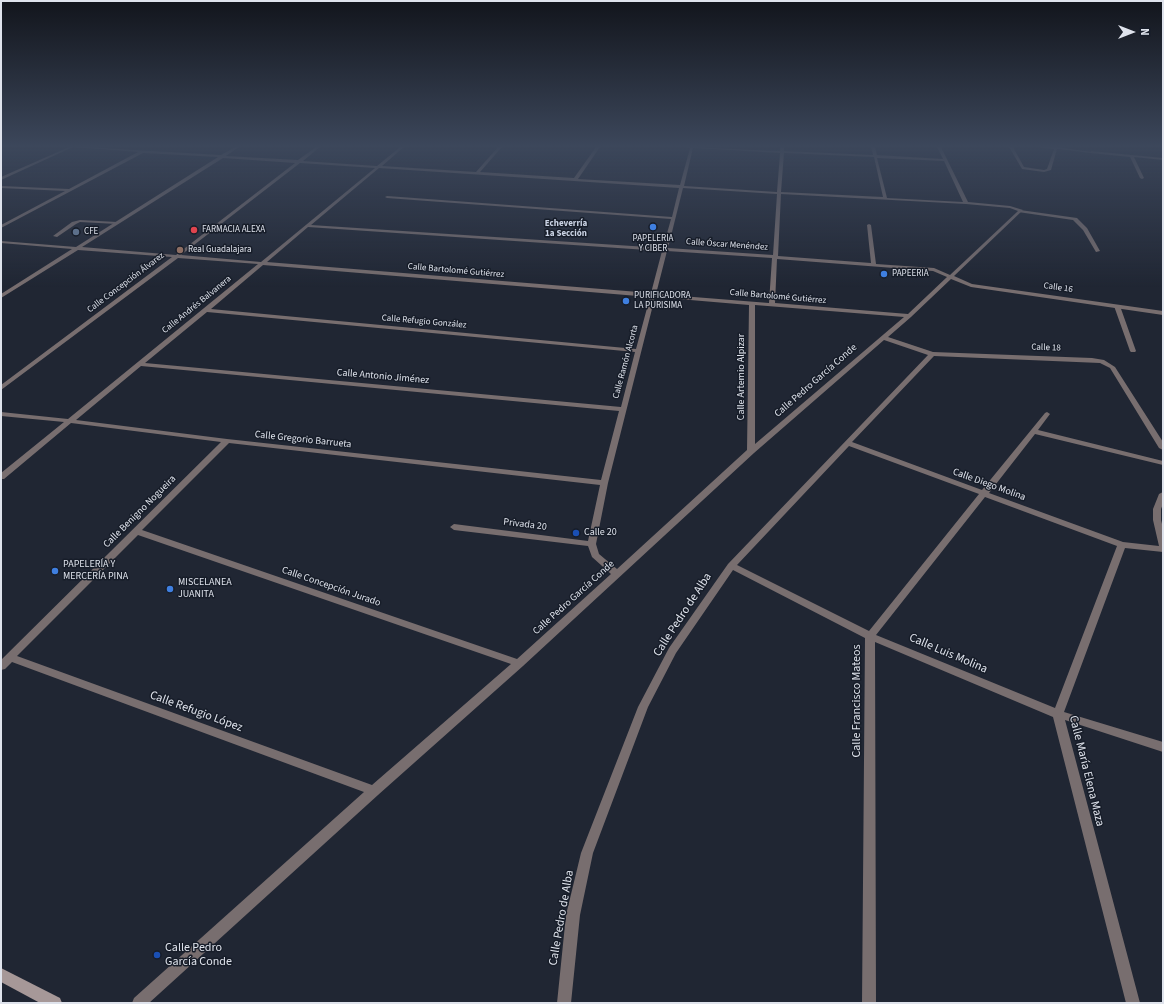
<!DOCTYPE html>
<meta charset="utf-8">
<style>
body{margin:0}
#map{position:relative;width:1164px;height:1004px;overflow:hidden;background:#202633;font-family:"Source Sans 3",sans-serif}
canvas{display:block}
.frame{position:absolute;inset:0;border:2px solid #dfe3ec;pointer-events:none}
.north{position:absolute;left:1112px;top:12px;width:40px;height:40px;-webkit-text-stroke:3px #171d29;paint-order:stroke;rotate:90deg;font-size:11px;font-weight:700;line-height:16px;text-align:center;color:#dfe3ec}
.north::after{content:'';display:block;margin:auto;width:14px;height:18px;background:#dfe3ec;clip-path:polygon(50% 0,100% 100%,50% 72%,0 100%)}
</style>
<div id="map">
<canvas width="1164" height="1004"></canvas>
<div class="frame"></div>
<div class="north">N</div>
</div>
<script>
const ctx = document.querySelector('canvas').getContext('2d');
ctx.lineJoin = 'round';
const toPath = rows => new Path2D(rows.map(r => 'M' + r).join(''));
function fill(path, color) { ctx.fillStyle = color; ctx.fill(path, 'evenodd'); }
function stroke(path, color, width, dash) { ctx.strokeStyle = color; ctx.lineWidth = width; ctx.lineCap = dash ? 'butt' : 'round'; ctx.setLineDash(dash || []); ctx.stroke(path); }
function write(font, color, halo, rows, align = 'center') {
  ctx.font = font + ' "Source Sans 3",sans-serif'; ctx.lineWidth = 3; ctx.setLineDash([]); ctx.textBaseline = 'middle'; ctx.strokeStyle = halo; ctx.fillStyle = color; for (const [text, x, y, turn = 0] of rows) {
    ctx.save(); ctx.translate(x, y); ctx.rotate((+turn || 0) * Math.PI / 180); ctx.textAlign = isNaN(turn) ? turn : align; if (halo) ctx.strokeText(text, 0, 0); ctx.fillText(text, 0, 0); ctx.restore();
  }
}
const lane = toPath([
 [1009,147,1013,147,1024,167,1044,170,1047,169,1054,149,1043,148,1041,147,1056,147,1093,152,1091,153,1057,149,1051,170,1044,172,1022,169,1009,147],
 [1020,210,1077,218,1087,228,1100,251,1096,252,1083,230,1073,220,1018,212,1018,210,1020,210],
 [80,220,117,222,119,223,117,224,80,222,76,224,57,237,53,236,72,222,80,220],
 [1115,305,1120,306,1136,351,1135,352,1131,352,1130,351,1114,306,1115,305]
]);
const street = toPath([
 [69,147,73,147,1,180,1,177,69,147],
 [73,147,85,147,221,155,235,147,239,147,226,156,298,160,316,147,320,147,303,161,377,166,400,147,404,147,382,166,476,172,498,147,502,147,480,172,574,178,596,147,600,147,578,179,680,185,690,148,686,147,780,151,780,148,782,147,784,148,784,151,873,155,871,147,875,147,877,155,943,159,937,147,941,147,968,202,1010,206,1023,210,954,276,972,284,1163,311,1163,315,971,287,951,279,911,317,888,337,933,352,1092,358,1104,360,1115,367,1163,442,1163,450,1159,448,1110,368,1100,363,934,356,852,442,982,490,1045,413,1047,412,1050,414,1038,430,1163,461,1163,465,1035,434,989,493,1123,542,1159,546,1153,520,1153,509,1159,494,1163,492,1163,504,1161,509,1161,520,1163,528,1163,552,1125,548,1064,712,1163,742,1163,752,1065,720,1140,1003,1126,1003,1053,717,875,642,876,1003,862,1003,865,638,733,570,676,653,648,707,593,853,580,915,571,1003,557,1003,566,915,581,853,638,707,669,648,728,564,928,355,884,340,754,453,523,666,378,795,149,1003,132,1003,134,998,364,792,12,662,5,669,1,670,1,660,221,442,71,423,4,479,1,479,1,473,64,422,1,416,1,412,68,419,258,264,178,258,1,390,1,385,172,257,78,250,1,298,1,294,72,249,1,243,1,241,76,247,218,157,143,153,1,228,1,225,65,191,1,188,1,186,69,189,138,152,73,147],
 [693,148,780,153,777,192,684,186,693,148],
 [784,153,874,157,883,197,781,192,784,153],
 [223,158,295,163,176,255,82,247,223,158],
 [877,158,944,161,963,202,887,198,877,158],
 [300,163,375,168,261,262,181,255,300,163],
 [379,168,679,188,672,217,387,196,385,197,387,198,671,219,663,248,311,225,379,168],
 [683,188,777,194,773,255,668,248,683,188],
 [781,194,966,204,1010,208,1018,211,950,275,934,268,876,264,871,225,869,224,867,225,871,263,778,256,781,194],
 [308,227,662,251,651,293,267,262,308,227],
 [667,251,772,258,769,303,656,294,667,251],
 [777,259,933,271,947,277,908,314,775,303,777,259],
 [263,265,650,297,636,349,211,309,263,265],
 [655,297,749,305,747,450,617,569,599,554,596,544,608,483,655,297],
 [755,305,904,317,755,444,755,305],
 [207,312,635,352,621,407,145,363,207,312],
 [141,366,619,411,601,480,227,439,76,420,141,366],
 [229,443,600,485,588,541,454,524,450,527,454,530,588,546,592,557,611,574,517,659,142,530,229,443],
 [849,446,979,494,869,631,737,565,849,446],
 [985,497,1117,546,1055,708,876,635,985,497],
 [138,535,511,664,372,785,17,656,138,535],
 [1091,151,1163,158,1163,160,1134,157,1144,178,1142,179,1140,178,1130,157,1090,153,1091,151]
]);
const secondary = toPath([
 [1,968,60,998,62,1003,40,1003,1,982,1,968]
]);
const markers = [
 [653,227,4,"#3f7fe0"],
 [194,230,4,"#e0444e"],
 [76,232,4,"#5c6f8a"],
 [180,250,4,"#8d6e63"],
 [884,274,4,"#3f7fe0"],
 [626,301,4,"#3f7fe0"],
 [576,533,4,"#1a4fb4"],
 [55,571,4,"#3f7fe0"],
 [170,589,4,"#3f7fe0"],
 [157,955,4,"#1a4fb4"]
];
const farNeighbourhoodnames = [
 ["Echeverría",566,224],
 ["1a Sección",566,234]
];
const farPoinames = [
 ["FARMACIA ALEXA",202,230],
 ["CFE",84,232],
 ["PAPELERIA",653,239,"center"],
 ["Y CIBER",653,249,"center"],
 ["Real Guadalajara",188,250],
 ["PAPEERIA",892,274],
 ["PURIFICADORA",634,296],
 ["LA PURISIMA",634,306]
];
const farStreetnames = [
 ["Calle Óscar Menéndez",727,245,4],
 ["Calle Bartolomé Gutiérrez",456,271,5],
 ["Calle Concepción Álvarez",126,283,-37],
 ["Calle 16",1058,288,8],
 ["Calle Bartolomé Gutiérrez",778,297,5],
 ["Calle Andrés Balvanera",197,305,-39],
 ["Calle Refugio González",424,322,5],
 ["Calle 18",1046,348,2],
 ["Calle Ramón Alcorta",626,362,-75]
];
const streetNames = [
 ["Calle Antonio Jiménez",383,377,5],
 ["Calle Artemio Alpizar",742,377,-90],
 ["Calle Pedro García Conde",816,381,-41],
 ["Calle Gregorio Barrueta",303,440,6],
 ["Calle Diego Molina",989,485,20],
 ["Calle Benigno Nogueira",140,512,-45],
 ["Privada 20",525,525,7],
 ["Calle Concepción Jurado",331,587,19],
 ["Calle Pedro García Conde",574,598,-42]
];
const poiNames = [
 ["Calle 20",584,533],
 ["PAPELERÍA Y",63,565],
 ["MERCERÍA PINA",63,577],
 ["MISCELANEA",178,583],
 ["JUANITA",178,595]
];
const nearStreetnames = [
 ["Calle Pedro de Alba",683,615,-57],
 ["Calle Luis Molina",948,654,23],
 ["Calle Francisco Mateos",857,701,-90],
 ["Calle Refugio López",196,712,20],
 ["Calle María Elena Maza",1086,771,76],
 ["Calle Pedro de Alba",562,918,-80]
];
const nearPoinames = [
 ["Calle Pedro",165,948],
 ["García Conde",165,962]
];
fill(lane, '#786e6f');
fill(street, '#786e6f');
fill(secondary, '#a69898');
const sky = ctx.createLinearGradient(0, 0, 0, 287);
sky.addColorStop(0, '#12151c');
sky.addColorStop(0.51, '#3c475b');
sky.addColorStop(1, '#3c475b00');
ctx.fillStyle = sky;
ctx.fillRect(0, 0, 1164, 287);
for (const [x, y, r, color] of markers) { const dot = new Path2D(); dot.arc(x, y, r, 0, 2 * Math.PI); ctx.fillStyle = color; ctx.fill(dot); stroke(dot, '#171d29', 1.5); }
write('bold 9px', '#cbd4e5', '#171d29', farNeighbourhoodnames);
write('9px', '#dfe3ec', '#171d29', farPoinames, 'left');
write('9px', '#dfe3ec', '#171d29', farStreetnames);
write('10px', '#dfe3ec', '#171d29', streetNames);
write('10px', '#dfe3ec', '#171d29', poiNames, 'left');
write('12px', '#dfe3ec', '#171d29', nearStreetnames);
write('12px', '#dfe3ec', '#171d29', nearPoinames, 'left');
</script>
